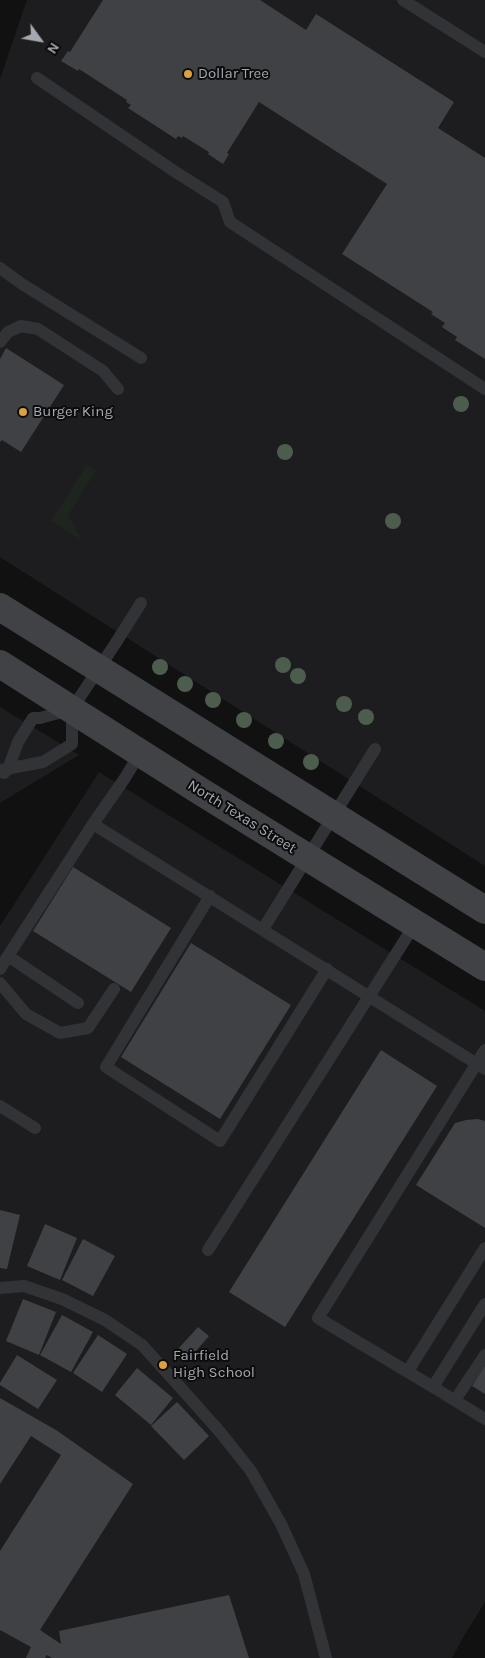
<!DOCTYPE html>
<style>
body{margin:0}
#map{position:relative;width:485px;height:1658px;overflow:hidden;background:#111112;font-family:Karla,sans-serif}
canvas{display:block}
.north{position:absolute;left:15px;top:15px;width:50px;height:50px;-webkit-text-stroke:4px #0c0c0d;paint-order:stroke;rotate:122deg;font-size:14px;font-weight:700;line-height:20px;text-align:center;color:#a4a8b1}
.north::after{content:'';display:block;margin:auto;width:18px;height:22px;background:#a4a8b1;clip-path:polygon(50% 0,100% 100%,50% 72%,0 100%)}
</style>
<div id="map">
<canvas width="485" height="1658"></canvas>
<div class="north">N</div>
</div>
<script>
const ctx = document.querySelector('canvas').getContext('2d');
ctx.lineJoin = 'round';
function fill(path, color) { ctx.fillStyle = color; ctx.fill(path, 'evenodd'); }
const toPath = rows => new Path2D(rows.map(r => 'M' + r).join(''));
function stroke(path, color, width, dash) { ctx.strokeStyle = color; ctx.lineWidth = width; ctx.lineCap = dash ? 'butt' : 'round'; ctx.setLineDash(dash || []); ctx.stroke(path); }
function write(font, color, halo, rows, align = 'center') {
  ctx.font = font + ' Karla,sans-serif'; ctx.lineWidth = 4; ctx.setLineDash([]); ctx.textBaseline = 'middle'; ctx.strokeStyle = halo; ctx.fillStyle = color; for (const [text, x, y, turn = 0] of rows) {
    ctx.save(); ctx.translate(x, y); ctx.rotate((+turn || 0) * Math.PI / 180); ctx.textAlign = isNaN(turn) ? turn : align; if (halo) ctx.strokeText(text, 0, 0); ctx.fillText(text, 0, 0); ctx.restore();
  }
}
const built = toPath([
 [27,0,485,0,485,866,0,557,0,79],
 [0,707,79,755,0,803],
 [99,772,485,1011,485,1602,464,1636,452,1658,0,1658,0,926]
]);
const green = toPath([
 [87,465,96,471,68,515,82,540,51,521]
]);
const building = toPath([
 [103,0,260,0,306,30,316,14,454,102,438,128,485,158,485,359,455,340,457,337,442,327,445,323,431,314,433,312,342,254,387,184,259,102,227,153,229,154,223,164,208,154,209,152,183,136,182,138,178,136,176,139,128,108,131,105,126,102,127,100,79,69,78,71,61,61,68,51,70,52],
 [6,348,64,385,21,452,2,440,0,442,0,359],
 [73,867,171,928,131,992,33,931],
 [191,943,291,1005,220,1119,121,1057],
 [381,1050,437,1086,285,1327,229,1292],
 [478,1119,485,1121,485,1228,416,1185,455,1123,466,1120],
 [0,1210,20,1215,7,1269,0,1268],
 [45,1224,77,1238,60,1280,27,1266],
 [83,1239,115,1256,93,1296,62,1280],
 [23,1299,56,1312,39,1355,6,1341],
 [62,1315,93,1332,71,1372,40,1355],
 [198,1327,209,1336,190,1358,179,1348],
 [98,1335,127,1354,102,1392,73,1373],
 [17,1355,57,1380,38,1409,0,1385,0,1383],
 [485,1365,485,1394,472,1386],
 [137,1368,173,1398,151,1425,115,1395],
 [0,1398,56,1430,133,1484,40,1630,61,1644,59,1631,229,1595,249,1658,52,1658,47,1655,45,1658,26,1658,31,1647,0,1630,0,1551,61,1455,31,1436,0,1484],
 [177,1402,209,1436,184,1460,151,1426]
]);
const lane = toPath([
 [403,0,485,52],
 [37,78,174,171,223,202,230,222,485,389],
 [0,268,22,284,141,358],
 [0,342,8,332,21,326,38,329,103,371,118,389],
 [0,770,43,762,72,744,72,709,117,641,141,603],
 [4,773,8,769,18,742,33,718,40,718,69,710],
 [93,824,485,1069],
 [210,896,106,1067,220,1141,327,969],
 [263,929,375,749],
 [0,969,8,956],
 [0,983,26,1014,60,1033,88,1028,114,989],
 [78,1003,8,956,93,824,125,778,140,753],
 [485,1050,318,1318,433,1387,485,1304],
 [0,1106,35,1128],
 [208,1250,415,924],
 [0,1288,24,1286,62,1299,105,1320,142,1345,180,1387,220,1432,251,1471,281,1524,304,1574,326,1658],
 [408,1371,485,1248],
 [433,1387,485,1419],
 [455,1400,485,1355]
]);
const secondary = toPath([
 [0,607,485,910],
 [0,664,200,791,485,967]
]);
const trees = [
 [461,404],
 [285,452],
 [393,521],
 [283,665],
 [160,667],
 [298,676],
 [185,684],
 [213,700],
 [344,704],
 [366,717],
 [244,720],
 [276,741],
 [311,762]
];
const markers = [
 [188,74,5,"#dda13e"],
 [23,412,5,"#dda13e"],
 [163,1365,5,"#dda13e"]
];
const poiNames = [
 ["Dollar Tree",198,74],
 ["Burger King",33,412],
 ["Fairfield",173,1356],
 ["High School",173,1373]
];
const streetNames = [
 ["North Texas Street",242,817,32]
];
fill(built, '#1d1d1f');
fill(green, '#1e241e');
fill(building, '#404145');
stroke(lane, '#323336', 12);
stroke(secondary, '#404246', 28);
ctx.fillStyle = '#4c5c4d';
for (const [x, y] of trees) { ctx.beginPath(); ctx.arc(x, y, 8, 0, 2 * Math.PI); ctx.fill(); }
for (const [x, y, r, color] of markers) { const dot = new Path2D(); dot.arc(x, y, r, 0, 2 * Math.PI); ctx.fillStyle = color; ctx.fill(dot); stroke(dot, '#0c0c0d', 2); }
write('15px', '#a4a8b1', '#0c0c0d', poiNames, 'left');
write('15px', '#a4a8b1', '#0c0c0d', streetNames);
</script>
